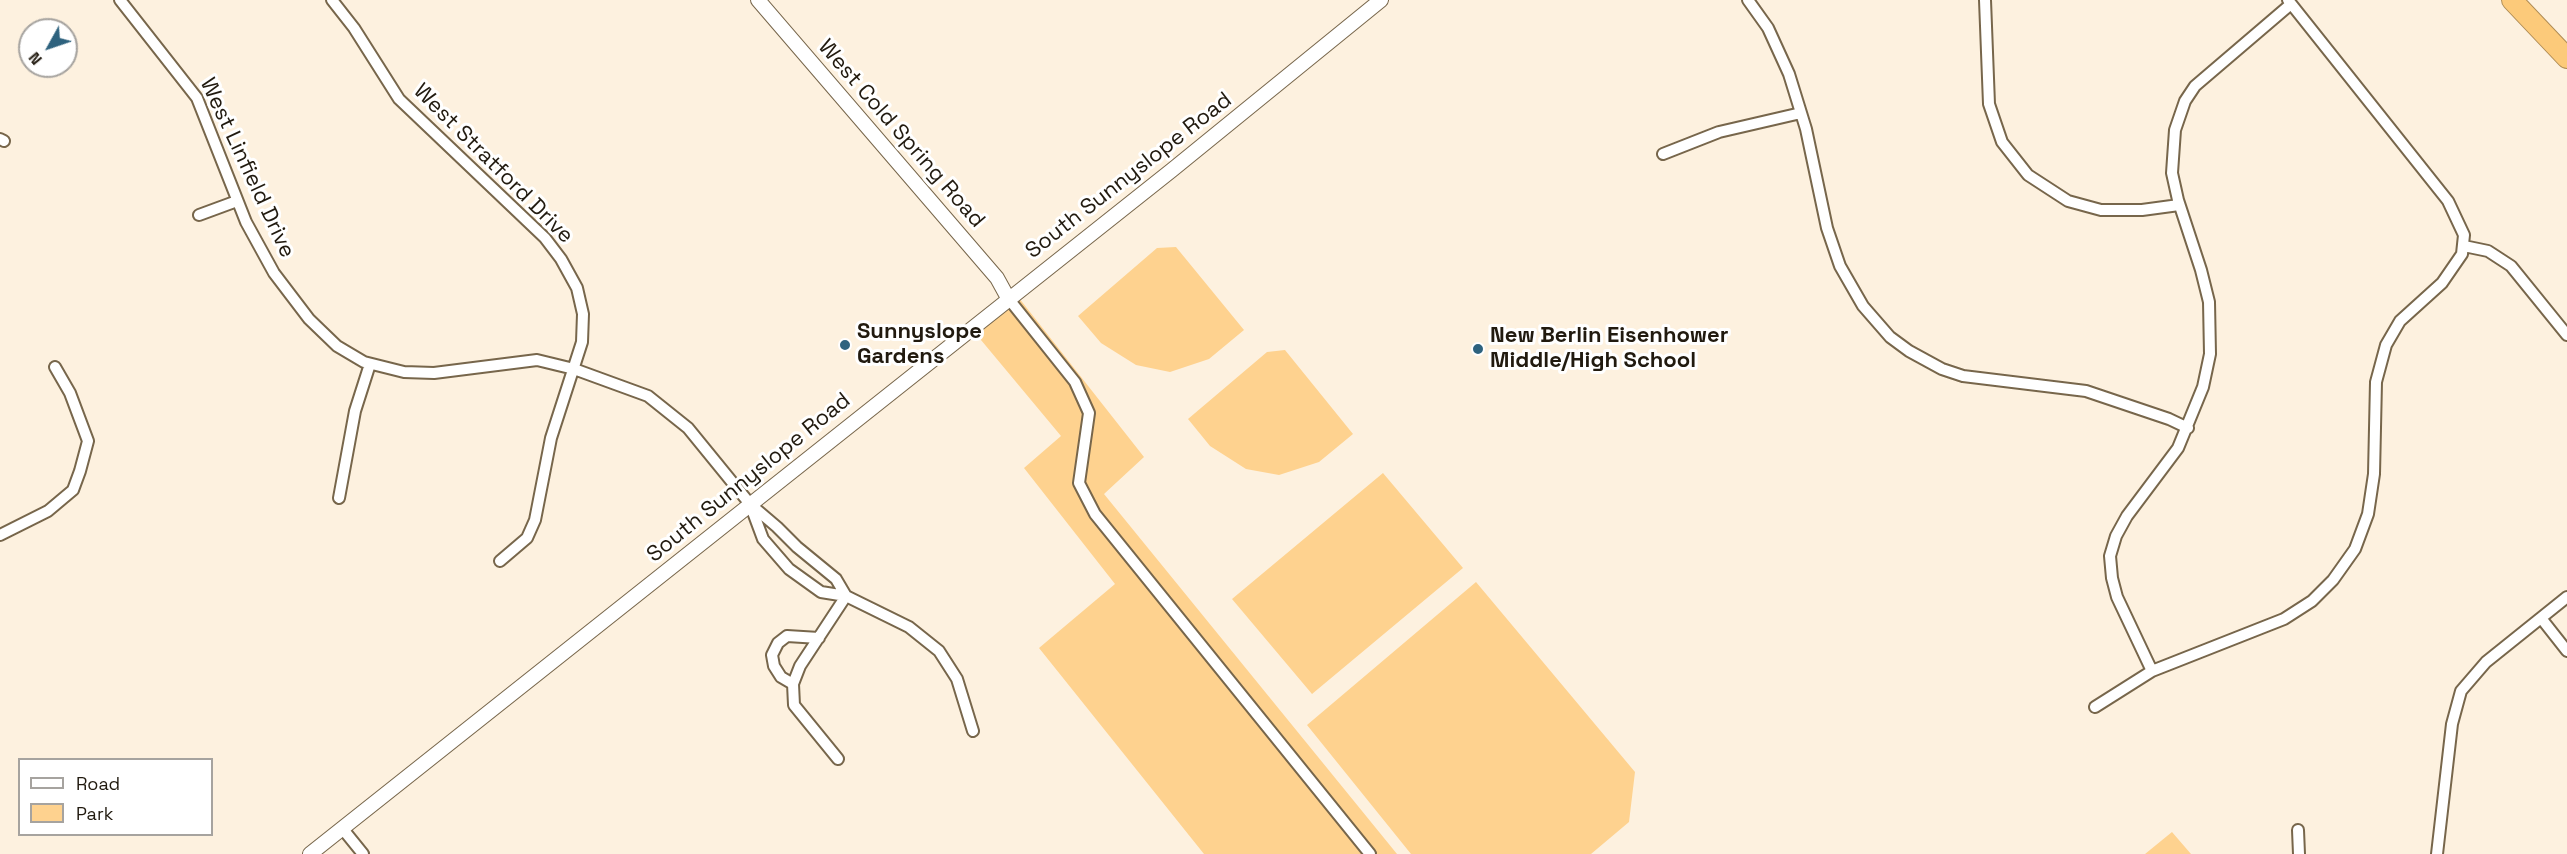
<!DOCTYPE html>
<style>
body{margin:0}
#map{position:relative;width:2567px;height:854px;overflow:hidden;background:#fdf1df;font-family:"Space Grotesk",sans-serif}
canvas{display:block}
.legend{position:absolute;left:18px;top:758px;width:195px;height:78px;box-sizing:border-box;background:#fff;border:2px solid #a6a39f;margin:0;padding:8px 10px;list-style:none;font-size:18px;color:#211a0f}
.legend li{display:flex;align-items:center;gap:12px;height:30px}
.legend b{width:30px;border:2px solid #a6a39f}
.north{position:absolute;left:18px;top:18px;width:60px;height:60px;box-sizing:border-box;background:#fff;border:2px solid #a6a39f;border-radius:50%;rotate:230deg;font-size:16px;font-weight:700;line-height:24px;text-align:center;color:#211a0f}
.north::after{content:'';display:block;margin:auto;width:21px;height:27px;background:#2e627e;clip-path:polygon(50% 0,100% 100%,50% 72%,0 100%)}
</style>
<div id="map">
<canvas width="2567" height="854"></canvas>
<ul class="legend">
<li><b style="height:8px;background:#fff"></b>Road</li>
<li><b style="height:16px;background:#fed28f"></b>Park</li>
</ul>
<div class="north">N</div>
</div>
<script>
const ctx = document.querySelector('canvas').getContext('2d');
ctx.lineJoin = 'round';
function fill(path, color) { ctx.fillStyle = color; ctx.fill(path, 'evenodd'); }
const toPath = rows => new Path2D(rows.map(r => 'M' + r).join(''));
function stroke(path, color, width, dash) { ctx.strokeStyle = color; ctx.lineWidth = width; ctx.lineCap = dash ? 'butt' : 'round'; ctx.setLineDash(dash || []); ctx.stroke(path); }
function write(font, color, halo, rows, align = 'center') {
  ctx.font = font + ' "Space Grotesk",sans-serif'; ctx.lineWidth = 6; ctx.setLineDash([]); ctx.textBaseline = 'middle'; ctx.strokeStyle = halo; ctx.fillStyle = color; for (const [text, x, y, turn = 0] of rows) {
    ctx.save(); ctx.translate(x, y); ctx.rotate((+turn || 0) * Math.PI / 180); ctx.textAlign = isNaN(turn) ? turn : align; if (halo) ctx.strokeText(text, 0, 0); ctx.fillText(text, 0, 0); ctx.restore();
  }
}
const green = toPath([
 [1176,247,1244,330,1209,359,1170,372,1136,365,1101,343,1078,316,1157,248],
 [1015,293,1144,457,1104,494,1397,854,1204,854,1039,648,1115,584,1024,468,1061,436,971,328],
 [1285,350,1353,434,1319,462,1279,475,1246,469,1210,446,1188,419,1267,352],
 [1383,473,1463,568,1312,694,1232,599],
 [1476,582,1635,772,1629,822,1591,854,1411,854,1307,725],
 [2172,832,2191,854,2145,854]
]);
const minor = toPath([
 [120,0,197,98,246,222,274,273,309,319,337,346,364,362,404,372,434,373,537,360,574,369,648,396,688,428,750,504,777,527,797,547,836,579,846,596],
 [332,0,354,28,399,99,545,238,561,259,577,288,583,314,582,342,551,438,535,520,527,538,500,561],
 [1748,0,1768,28,1789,74,1806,129,1827,228,1840,266,1863,306,1890,337,1909,351,1942,369,1963,376,2086,391,2169,419,2188,428],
 [1985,0,1989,104,2002,142,2028,175,2068,201,2101,210,2142,210,2179,205],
 [0,139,4,141],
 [1663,154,1719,132,1801,113],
 [199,215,237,201],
 [2464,246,2488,251,2511,266,2567,335],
 [1008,298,1075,382,1089,413,1079,483,1095,514,1370,854],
 [339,498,355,411,370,364],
 [750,504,763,539,789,569,821,592,846,596,909,627,939,651,957,679,973,731],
 [0,535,48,511,73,490,80,471,88,441,70,393,55,367],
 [2541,618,2567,651],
 [2152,671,2117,597,2112,578,2110,556,2116,536,2127,516,2178,448,2203,387,2210,354,2209,302,2201,270,2178,200,2172,173,2175,130,2185,101,2195,86,2291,4],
 [793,684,781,677,774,666,772,655,778,643,787,636,819,638],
 [2095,707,2152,671,2284,619,2312,601,2333,580,2355,549,2368,514,2374,474,2376,382,2386,345,2400,321,2442,283,2462,254,2464,235,2448,201,2288,0],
 [838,759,794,705,793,684,800,666,846,596],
 [342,828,363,854],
 [2298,830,2299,854],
 [2437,854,2452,724,2461,691,2486,662,2567,597]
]);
const tertiary = toPath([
 [758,0,997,278,1008,298],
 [310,854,1172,170,1381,0]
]);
const motorway = toPath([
 [2512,0,2567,58]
]);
const markers = [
 [845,345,6,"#2e627e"],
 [1478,349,6,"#2e627e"]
];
const streetNames = [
 ["West Cold Spring Road",901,134,49],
 ["West Stratford Drive",493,164,45],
 ["West Linfield Drive",247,168,65],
 ["South Sunnyslope Road",1129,176,-38],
 ["South Sunnyslope Road",749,478,-39]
];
const poiNames = [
 ["Sunnyslope",857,332],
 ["Gardens",857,357],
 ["New Berlin Eisenhower",1490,336],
 ["Middle/High School",1490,361]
];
fill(green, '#fed28f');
stroke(minor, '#77664b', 14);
stroke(tertiary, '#77664b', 16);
stroke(motorway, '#af8c55', 22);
stroke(minor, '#fff', 10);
stroke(tertiary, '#fff', 14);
stroke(motorway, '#fcca7a', 20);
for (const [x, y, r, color] of markers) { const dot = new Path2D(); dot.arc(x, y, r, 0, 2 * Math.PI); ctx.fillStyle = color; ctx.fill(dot); stroke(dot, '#fff', 2); }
write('22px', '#211a0f', '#fff', streetNames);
write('bold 22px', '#211a0f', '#fff', poiNames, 'left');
</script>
